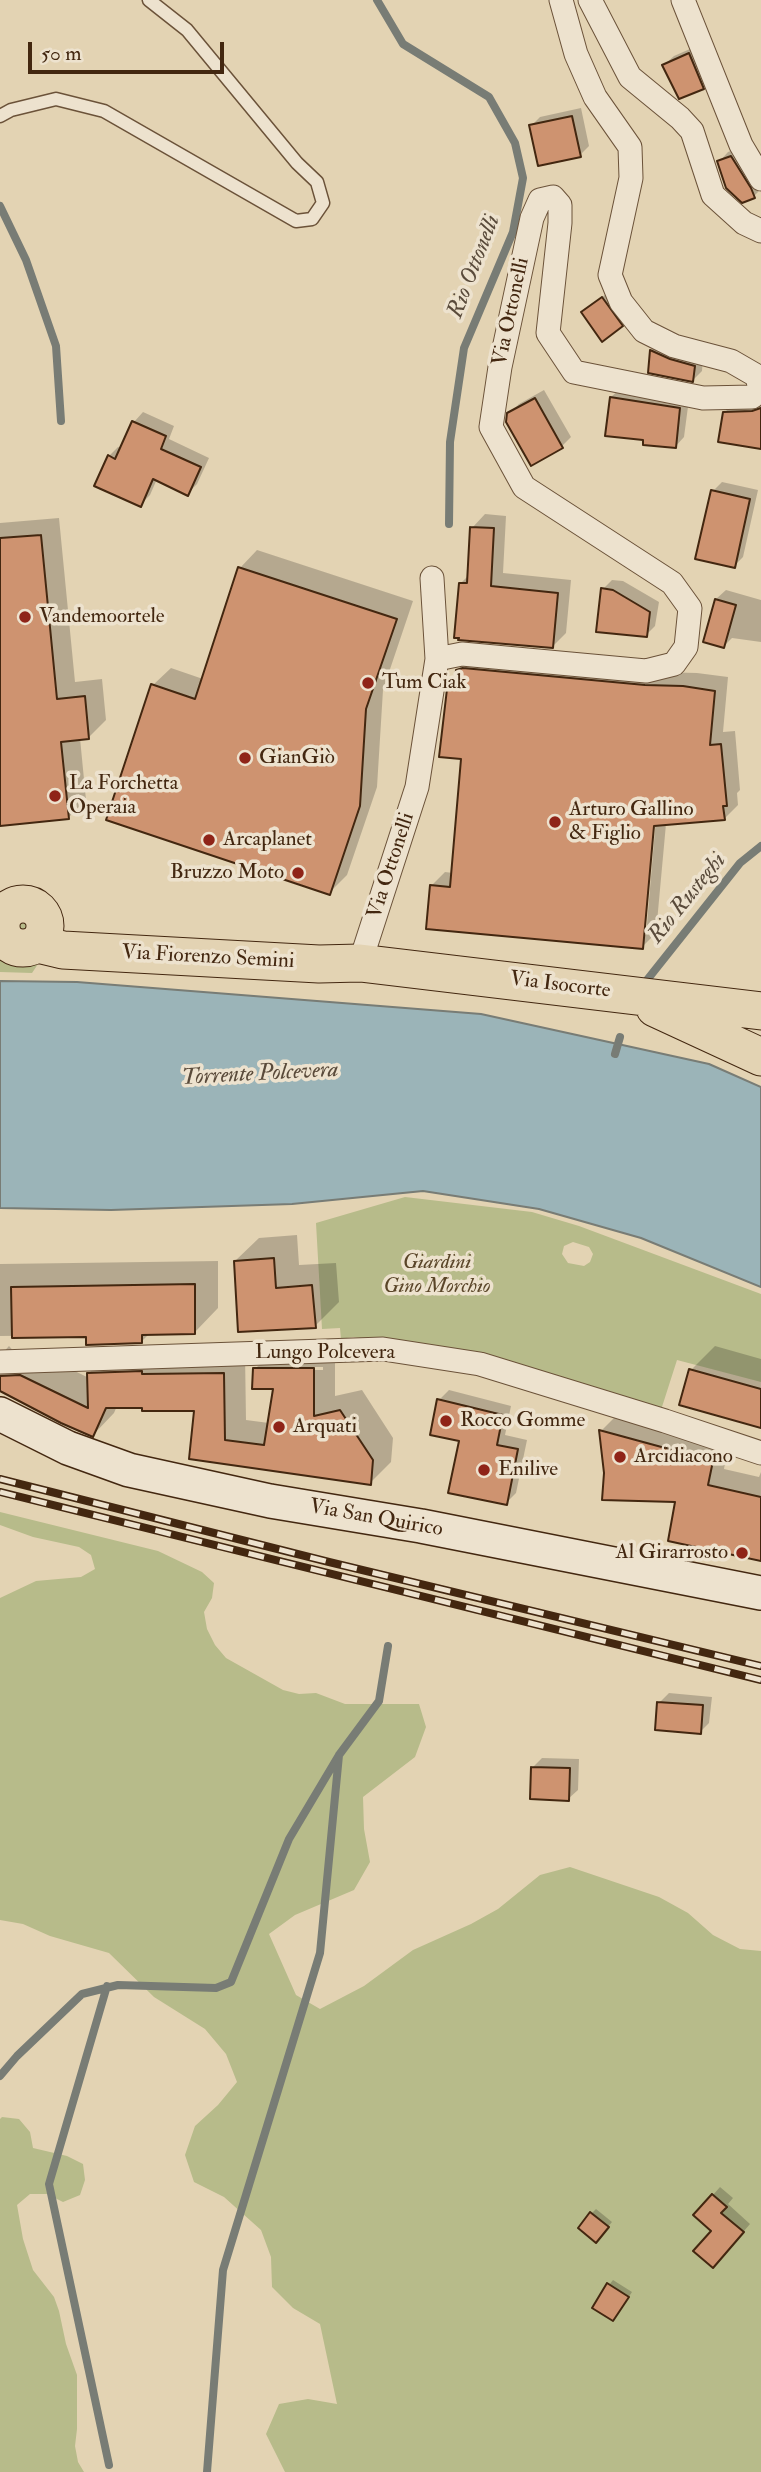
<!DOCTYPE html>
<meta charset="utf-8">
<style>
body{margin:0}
#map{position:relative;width:761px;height:2472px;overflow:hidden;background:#e3d3b3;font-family:"IM FELL Double Pica",serif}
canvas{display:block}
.scale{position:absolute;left:28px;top:42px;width:196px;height:32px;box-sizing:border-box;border:4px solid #432710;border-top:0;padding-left:9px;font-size:21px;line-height:24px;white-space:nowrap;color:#432710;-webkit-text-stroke:5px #ede2ce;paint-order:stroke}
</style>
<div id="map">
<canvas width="761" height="2472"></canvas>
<div class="scale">50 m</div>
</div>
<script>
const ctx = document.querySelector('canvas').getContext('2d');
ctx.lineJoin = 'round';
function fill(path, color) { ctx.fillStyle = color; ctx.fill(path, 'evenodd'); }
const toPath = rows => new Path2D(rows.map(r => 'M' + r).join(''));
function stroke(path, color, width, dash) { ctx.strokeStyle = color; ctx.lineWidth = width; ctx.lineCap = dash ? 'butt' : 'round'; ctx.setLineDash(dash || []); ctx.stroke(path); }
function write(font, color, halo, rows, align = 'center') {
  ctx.font = font + ' "IM FELL Double Pica",serif'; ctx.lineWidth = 7; ctx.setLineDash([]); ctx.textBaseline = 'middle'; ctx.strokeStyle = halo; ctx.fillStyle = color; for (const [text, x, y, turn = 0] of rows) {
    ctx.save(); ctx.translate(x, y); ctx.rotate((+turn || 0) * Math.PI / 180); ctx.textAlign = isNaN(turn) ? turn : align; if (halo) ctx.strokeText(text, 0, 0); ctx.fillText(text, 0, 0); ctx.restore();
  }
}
const green = toPath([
 [20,908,28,908,36,913,41,920,42,929,23,944,15,942,8,936,5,928,7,919,12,912],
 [7,949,19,954,44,955,32,973,0,972,0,952],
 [405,1197,532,1212,579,1226,761,1294,761,1382,677,1360,661,1410,484,1356,353,1337,341,1339,340,1328,322,1329,316,1223],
 [573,1242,589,1247,593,1254,590,1262,584,1266,568,1263,562,1254,564,1246],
 [0,1512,158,1551,202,1572,214,1583,212,1598,204,1612,207,1629,215,1645,226,1658,283,1690,299,1694,316,1693,345,1704,419,1704,426,1727,415,1757,363,1797,364,1829,370,1862,354,1890,295,1915,269,1934,296,1995,320,2009,364,1986,413,1950,471,1924,498,1909,540,1875,570,1867,659,1897,688,1913,713,1935,740,1949,761,1951,761,2472,285,2472,266,2434,279,2404,308,2399,337,2404,320,2324,293,2308,272,2287,271,2257,261,2230,224,2197,194,2182,185,2155,195,2126,218,2105,237,2082,226,2054,205,2029,154,1997,109,1953,50,1936,23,1924,0,1920,0,1598,36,1581,81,1577,95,1569,91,1555,79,1547,33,1537,0,1525],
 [2,2117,19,2119,30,2132,33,2148,67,2156,83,2164,85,2180,80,2195,63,2202,47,2194,30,2194,17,2205,23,2239,33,2270,54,2297,59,2311,66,2344,77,2375,77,2429,75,2446,78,2462,84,2472,0,2472,0,2119]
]);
const water = toPath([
 [0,981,77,982,481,1014,709,1064,761,1087,761,1287,641,1238,539,1209,423,1191,292,1204,111,1210,0,1208,0,981]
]);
const shadow = toPath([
 [699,45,712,78,703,88,664,65,674,56],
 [581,108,589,146,580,155,531,126,540,117],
 [741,147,761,189,754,196,719,162,728,152],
 [612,289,631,316,621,325,583,313],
 [661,341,703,357,702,371,693,380,649,371,651,350],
 [621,388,689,399,684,437,675,447,645,439,611,397],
 [544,390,571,437,561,447,509,414,519,404],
 [761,402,761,447,725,412,734,403],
 [143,412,174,426,169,439,209,458,197,484,188,493,157,479,150,495,140,505,109,456,118,447,122,448,134,422],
 [722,482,758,490,743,557,734,566,713,491],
 [485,514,506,516,503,573,571,580,566,633,552,647,461,583,469,575,472,528],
 [59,518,75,682,102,679,106,720,88,738,80,738,86,800,68,818,0,824,0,523],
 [257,550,413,601,383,690,377,787,347,875,329,893,153,685,171,668,203,679,240,568],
 [612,580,623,581,659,602,655,626,646,635,603,589],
 [726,590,761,600,761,642,732,638,724,646,705,641,716,599],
 [471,657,659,672,697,673,728,677,723,732,735,731,740,790,737,793,738,805,724,819,666,824,656,933,642,947,431,886,445,872,453,873,463,757,448,690,456,681,457,670],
 [653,818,656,818,646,935,642,935],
 [297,1235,299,1265,336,1263,339,1302,315,1326,235,1261,259,1238],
 [218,1261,218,1308,195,1332,150,1333,142,1341,87,1335,0,1336,0,1264],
 [9,1346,16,1354,42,1355,89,1378,88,1374,110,1352,245,1353,246,1420,269,1423,275,1388,255,1369,276,1348,335,1348,335,1396,362,1390,393,1438,391,1462,370,1483,191,1458,196,1409,117,1406,114,1413,93,1435,0,1389,0,1356],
 [293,1367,323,1367,323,1370,293,1370],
 [715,1346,761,1359,761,1426,691,1370],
 [449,1390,511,1406,505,1435,527,1440,516,1493,506,1503,461,1439,439,1400],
 [617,1415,728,1445,724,1469,759,1477,761,1472,761,1559,677,1500,606,1473,601,1431],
 [669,1693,712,1697,709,1723,700,1732,659,1703],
 [542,1758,579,1759,578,1790,568,1799,533,1767],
 [720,2187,733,2198,728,2204,750,2224,721,2258,713,2231,713,2195],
 [596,2209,612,2222,600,2236,592,2213],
 [613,2280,632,2292,617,2315,609,2285]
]);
const stream = toPath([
 [377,0,403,44,489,97,515,143,523,178,513,232,464,348,450,442,449,524],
 [0,206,26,260,56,346,61,421],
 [647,980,740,863,761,846],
 [615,1054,620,1037],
 [107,1986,49,2184,109,2465],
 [0,2076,17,2056,82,1994,118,1985,216,1988,231,1982,289,1839,339,1755,379,1701,388,1646],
 [207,2472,223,2270,320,1953,339,1755]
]);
const building = toPath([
 [689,53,704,89,679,99,662,65,689,53],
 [572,116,581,157,538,166,529,125,572,116],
 [731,156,751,188,755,198,742,203,726,188,717,161,731,156],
 [602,297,623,326,602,342,581,312,602,297],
 [650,350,670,359,695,366,693,382,648,373,650,350],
 [610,397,680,408,676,448,643,445,643,440,605,436,610,397],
 [535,398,563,448,531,466,506,422,507,413,535,398],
 [761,408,761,449,718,442,723,412,752,411,761,408],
 [132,421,166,436,161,449,201,467,188,496,153,479,141,507,94,486,108,455,115,459,132,421],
 [711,490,750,499,735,568,695,559,711,490],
 [470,527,494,528,491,586,558,593,553,648,458,640,459,638,454,638,459,583,467,583,470,527],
 [41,535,57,699,85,696,89,739,61,742,69,819,0,826,0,538,41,535],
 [238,567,397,619,366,709,360,806,330,895,106,820,151,684,195,699,238,567],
 [601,588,613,590,650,612,647,637,596,632,601,588],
 [715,599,736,605,724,648,703,642,715,599],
 [463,668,645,685,683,686,715,691,710,745,721,744,727,806,723,806,725,820,654,826,643,949,426,929,430,885,450,887,461,759,439,757,447,689,454,689,456,670,463,668],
 [274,1258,276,1288,312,1285,316,1328,238,1332,234,1261,274,1258],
 [195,1284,195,1334,142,1335,142,1343,86,1345,86,1337,12,1338,11,1287,195,1284],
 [253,1368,314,1368,314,1416,340,1410,373,1460,371,1485,189,1459,194,1411,142,1411,142,1408,106,1408,93,1437,61,1423,0,1391,0,1376,20,1375,88,1408,87,1373,142,1371,142,1374,224,1373,225,1440,264,1445,273,1389,252,1389,253,1368],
 [689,1369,761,1389,761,1428,679,1405,689,1369],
 [437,1399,503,1415,497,1445,518,1449,507,1505,448,1493,459,1441,430,1435,437,1399],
 [599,1430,713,1461,708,1485,761,1497,761,1561,668,1541,675,1502,602,1500,604,1473,599,1430],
 [657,1702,703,1705,701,1734,655,1730,657,1702],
 [531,1767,570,1768,569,1801,530,1799,531,1767],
 [712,2194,727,2207,721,2213,744,2232,713,2268,693,2251,711,2231,693,2215,712,2194],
 [590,2212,609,2227,596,2243,578,2228,590,2212],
 [607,2283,629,2297,613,2321,592,2308,607,2283]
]);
const lane = toPath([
 [0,116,11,110,56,99,104,111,296,221,312,219,323,203,317,182,297,163,187,30,149,0]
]);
const street = toPath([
 [590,0,630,77,680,118,692,131,713,195,744,223,761,231],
 [683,0,741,145,761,179],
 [432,578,437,659],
 [360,963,417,787,437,659,462,654,646,671,674,664,686,647,690,608,672,583,524,487,491,427,500,367,532,218,540,200,553,197,560,205,560,223,548,333,574,372,703,398,752,397,760,390,757,376,731,361,674,346,644,331,621,302,610,275,631,178,630,147,595,97,576,54,561,0],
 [0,1362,383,1349,480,1364,665,1421,761,1453]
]);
const secondary = toPath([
 [0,1414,68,1448,129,1470,270,1501,421,1526,761,1593]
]);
const primary = toPath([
 '1 926a22 22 0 1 1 44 0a22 22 0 1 1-44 0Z',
 [38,944,63,950,319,964,360,963,761,1011],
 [655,1008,761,1057]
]);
const rail = toPath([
 [0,1479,329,1562,761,1666],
 [0,1492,761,1680]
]);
const markers = [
 [25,617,7,"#8f2418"],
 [368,683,7,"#8f2418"],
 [245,758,7,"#8f2418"],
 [55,796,7,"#8f2418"],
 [555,822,7,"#8f2418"],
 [209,840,7,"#8f2418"],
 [298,873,7,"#8f2418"],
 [446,1421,7,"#8f2418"],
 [279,1427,7,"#8f2418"],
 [620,1457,7,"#8f2418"],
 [484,1470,7,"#8f2418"],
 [742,1553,7,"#8f2418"]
];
const streetNames = [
 ["Via Ottonelli",512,312,-78],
 ["Via Ottonelli",392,866,-72],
 ["Via Fiorenzo Semini",208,958,3],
 ["Via Isocorte",560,986,7],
 ["Lungo Polcevera",325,1353],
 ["Via San Quirico",376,1519,10]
];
const poiNames = [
 ["Vandemoortele",39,617],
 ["Tum Ciak",382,683],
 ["GianGiò",259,758],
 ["La Forchetta",69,784],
 ["Operaia",69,808],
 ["Arturo Gallino",569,810],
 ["& Figlio",569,834],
 ["Arcaplanet",223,840],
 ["Bruzzo Moto",284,873,"right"],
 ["Rocco Gomme",460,1421],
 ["Arquati",293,1427],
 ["Arcidiacono",634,1457],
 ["Enilive",498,1470],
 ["Al Girarrosto",728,1553,"right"]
];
const parkNames = [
 ["Giardini",437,1263],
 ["Gino Morchio",437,1287]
];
const waterNames = [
 ["Rio Ottonelli",475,267,-69],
 ["Rio Rusteghi",688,899,-51],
 ["Torrente Polcevera",260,1075,-3]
];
fill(green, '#b7bb8a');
fill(water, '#9bb4b8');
stroke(water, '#787c75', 2);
fill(shadow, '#0003');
stroke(stream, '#787c75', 8);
fill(building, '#ce9370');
stroke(building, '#432710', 2);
stroke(lane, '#6b5239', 15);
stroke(street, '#6b5239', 25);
stroke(secondary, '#432710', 36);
stroke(primary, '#432710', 39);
stroke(lane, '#ede2ce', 12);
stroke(street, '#ede2ce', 23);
stroke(secondary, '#ede2ce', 33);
stroke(primary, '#e3d3b3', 37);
stroke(rail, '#432710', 8);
stroke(rail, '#ede2ce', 5, [16]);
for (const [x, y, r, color] of markers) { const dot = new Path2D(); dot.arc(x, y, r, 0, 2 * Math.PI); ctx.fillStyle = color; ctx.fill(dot); stroke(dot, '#ede2ce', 2.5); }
write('21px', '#432710', '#ede2ce', streetNames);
write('21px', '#432710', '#ede2ce', poiNames, 'left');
write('italic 21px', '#5a4528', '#ede2ce', parkNames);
write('italic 23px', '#594a3a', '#ede2ce', waterNames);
</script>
